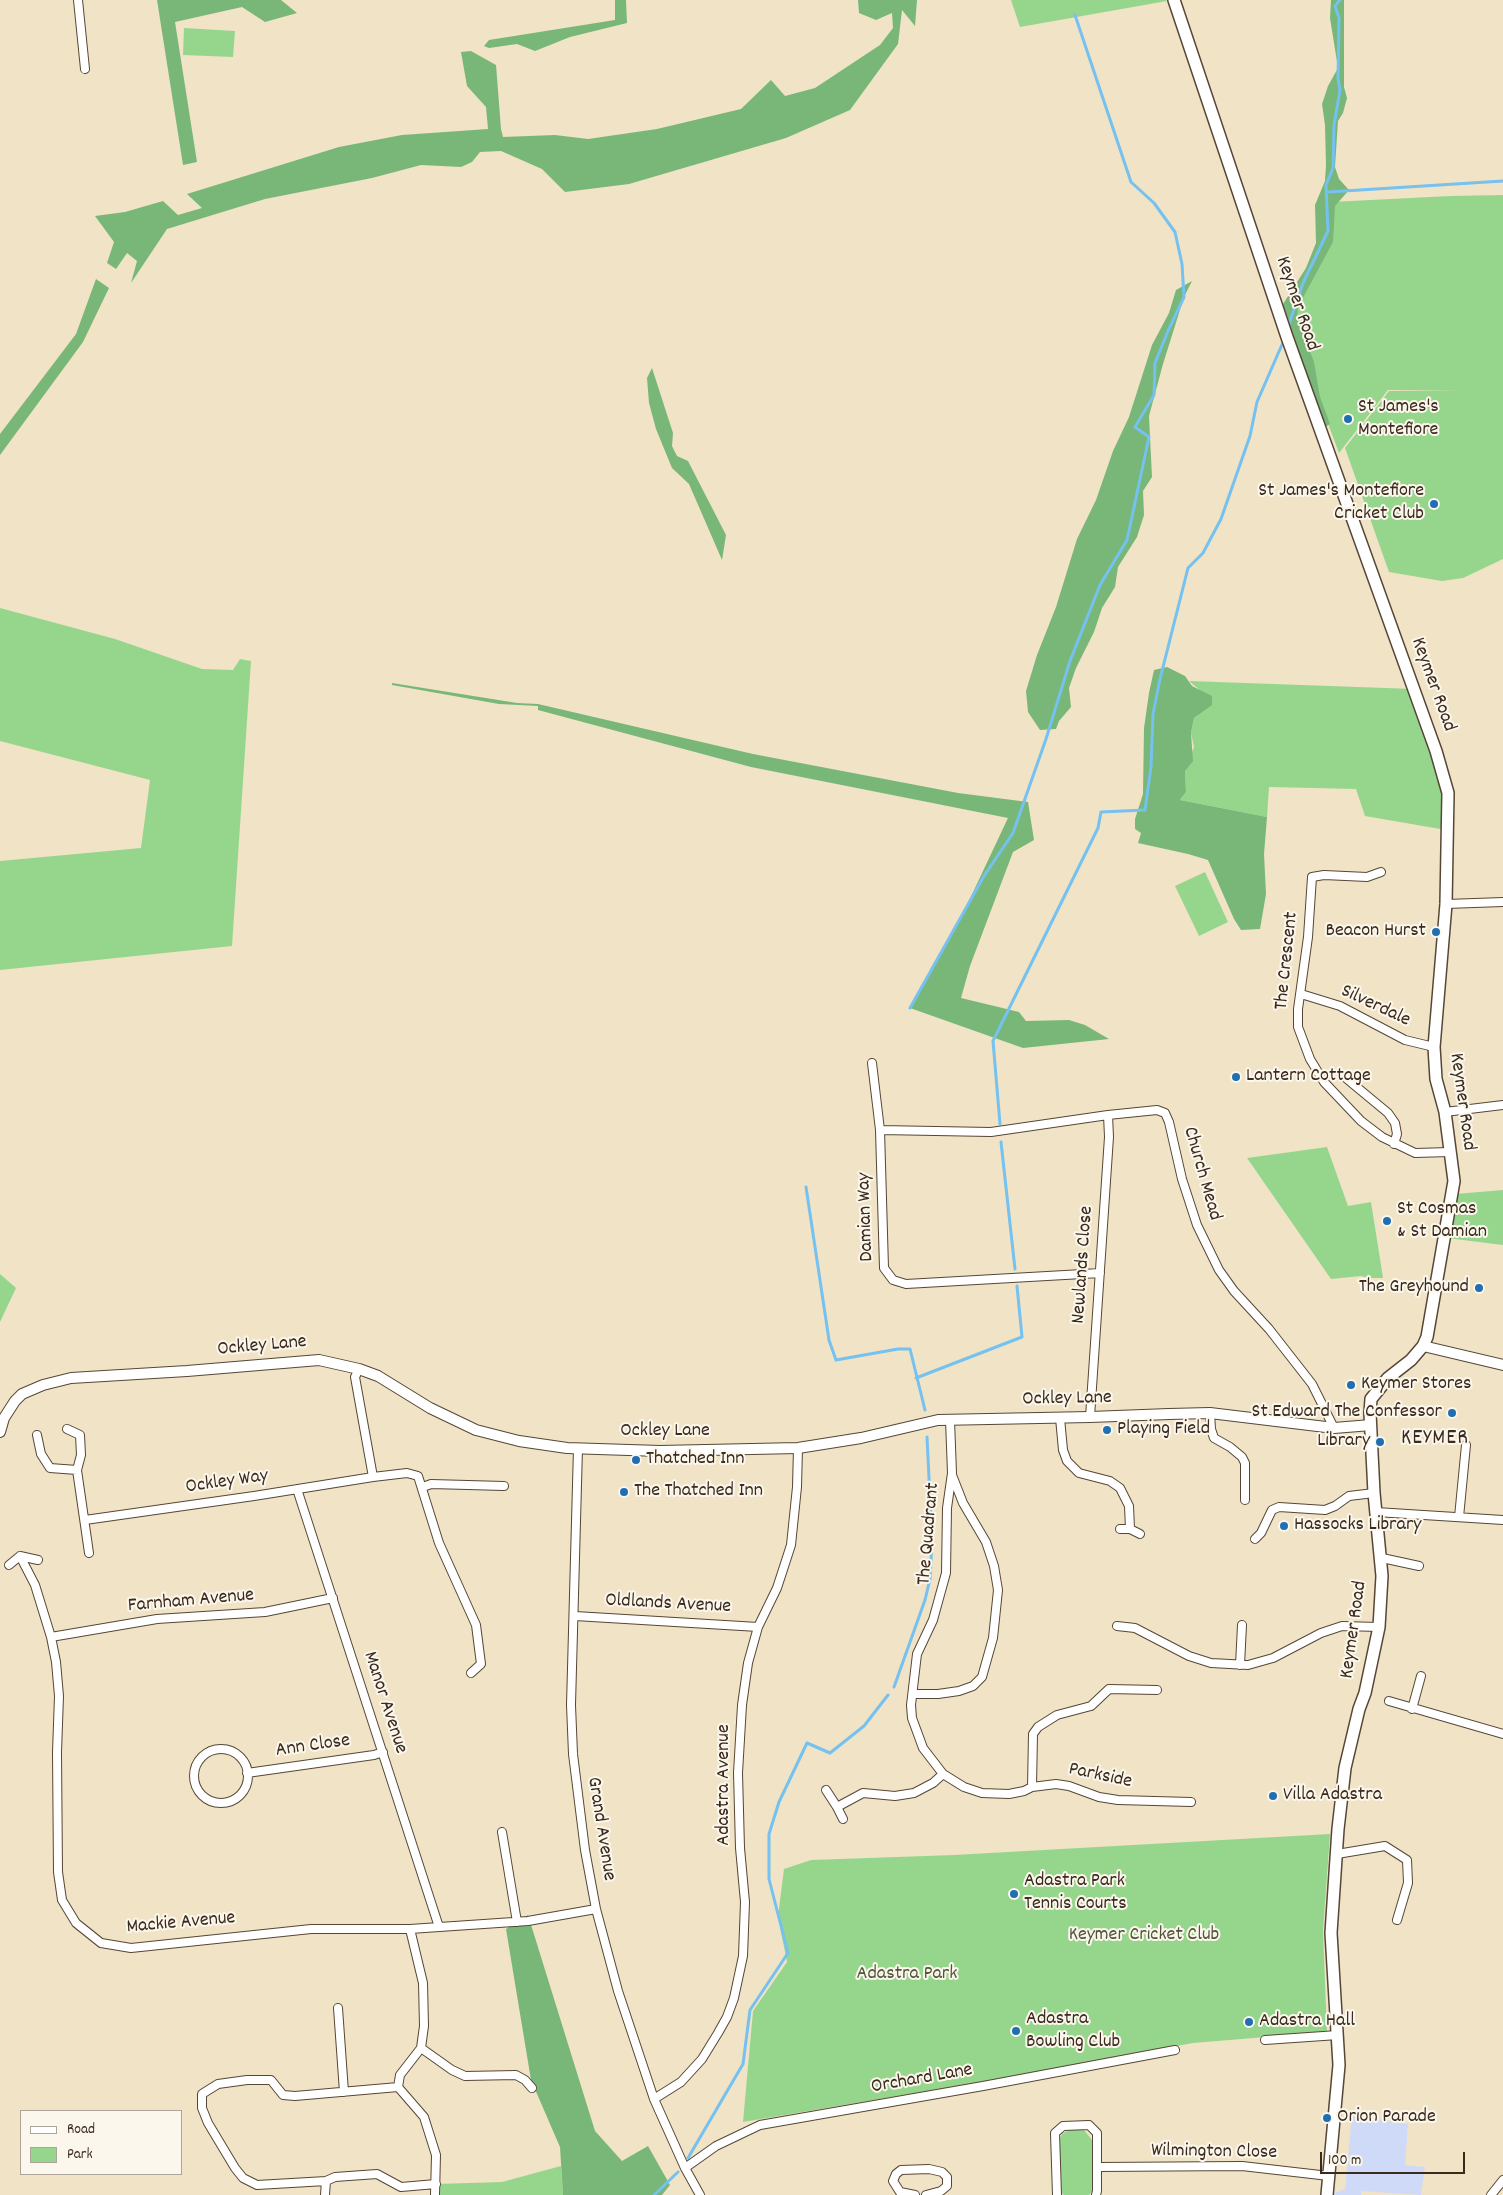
<!DOCTYPE html>
<style>
body{margin:0}
#map{position:relative;width:1503px;height:2195px;overflow:hidden;background:#f1e3c6;font-family:Dekko,sans-serif}
canvas{display:block}
.legend{position:absolute;left:20px;top:2110px;width:162px;height:65px;box-sizing:border-box;background:#fbf7ec;border:1px solid #aea59a;margin:0;padding:6px 9px;list-style:none;font-size:15px;color:#3b2a1e}
.legend li{display:flex;align-items:center;gap:10px;height:25px}
.legend b{width:25px;border:1px solid #aea59a}
.scale{position:absolute;left:1320px;top:2152px;width:145px;height:22px;box-sizing:border-box;border:2px solid #3b2a1e;border-top:0;padding-left:6px;font-size:15px;line-height:18px;white-space:nowrap;color:#3b2a1e;-webkit-text-stroke:4px #fbf7ec;paint-order:stroke}
</style>
<div id="map">
<canvas width="1503" height="2195"></canvas>
<ul class="legend">
<li><b style="height:6px;background:#fff"></b>Road</li>
<li><b style="height:14px;background:#96d68c"></b>Park</li>
</ul>
<div class="scale">100 m</div>
</div>
<script>
const ctx = document.querySelector('canvas').getContext('2d');
ctx.lineJoin = 'round';
function fill(path, color) { ctx.fillStyle = color; ctx.fill(path, 'evenodd'); }
const toPath = rows => new Path2D(rows.map(r => 'M' + r).join(''));
function stroke(path, color, width, dash) { ctx.strokeStyle = color; ctx.lineWidth = width; ctx.lineCap = dash ? 'butt' : 'round'; ctx.setLineDash(dash || []); ctx.stroke(path); }
function write(font, color, halo, rows, align = 'center') {
  ctx.font = font + ' Dekko,sans-serif'; ctx.lineWidth = 4; ctx.setLineDash([]); ctx.textBaseline = 'middle'; ctx.strokeStyle = halo; ctx.fillStyle = color; for (const [text, x, y, turn = 0] of rows) {
    ctx.save(); ctx.translate(x, y); ctx.rotate((+turn || 0) * Math.PI / 180); ctx.textAlign = isNaN(turn) ? turn : align; if (halo) ctx.strokeText(text, 0, 0); ctx.fillText(text, 0, 0); ctx.restore();
  }
}
const built = toPath([
 [1352,2115,1408,2124,1405,2165,1425,2167,1421,2195,1361,2191,1361,2195,1329,2195,1345,2189]
]);
const green = toPath([
 [1011,0,1166,0,1167,1,1020,27],
 [184,28,235,31,233,57,183,55],
 [1503,195,1503,559,1463,578,1442,581,1389,572,1345,448,1389,391,1460,390,1388,390,1339,453,1289,319,1331,202,1450,196],
 [0,608,115,639,202,669,233,670,240,659,251,661,232,946,0,970,0,861,141,848,150,780,0,741],
 [1189,681,1414,689,1445,780,1446,830,1365,816,1356,789,1269,787,1267,817,1180,800,1186,792,1185,771,1194,747,1191,733,1194,718,1203,711,1201,691],
 [1205,872,1228,922,1199,936,1175,886],
 [1327,1147,1348,1206,1371,1202,1383,1278,1369,1278,1361,1276,1331,1279,1247,1158],
 [1503,1190,1503,1245,1447,1238,1455,1194],
 [0,1274,16,1288,0,1322],
 [1330,1834,1323,1931,1327,2032,1193,2043,993,2080,743,2122,753,2011,787,1962,778,1917,784,1869,811,1860,954,1855],
 [1069,2130,1084,2130,1092,2140,1094,2189,1089,2195,1064,2195,1061,2193,1059,2140,1062,2134],
 [561,2166,563,2195,435,2195,436,2184,502,2182]
]);
const forest = toPath([
 [157,0,281,0,297,13,265,22,242,7,175,22,197,162,183,165],
 [615,0,626,0,627,23,570,37,535,51,517,44,489,48,484,46,489,40,615,20],
 [858,0,917,0,915,26,902,10,898,44,850,110,786,138,629,184,565,192,542,169,501,151,480,152,472,162,461,167,421,165,372,178,265,199,167,229,131,283,137,261,127,253,116,269,107,263,114,242,95,216,125,212,163,201,178,215,202,208,187,194,339,147,402,135,488,129,486,107,467,86,461,52,471,51,496,65,501,129,503,137,555,135,588,139,657,129,741,109,771,80,785,96,815,88,880,45,893,28,892,13,876,20,859,13],
 [1331,0,1344,0,1344,87,1347,98,1343,113,1338,121,1335,167,1339,179,1349,190,1335,206,1333,242,1298,307,1297,318,1314,362,1320,397,1330,424,1324,428,1283,304,1306,268,1316,243,1315,205,1325,181,1326,165,1325,125,1322,104,1328,86,1338,68,1330,18],
 [96,279,109,288,83,342,0,455,0,434,76,334],
 [1192,281,1184,297,1163,364,1149,416,1152,477,1143,491,1144,515,1137,537,1118,567,1115,587,1102,608,1094,632,1076,668,1069,688,1071,707,1059,721,1056,729,1040,730,1028,712,1026,691,1037,655,1056,607,1077,539,1096,500,1113,451,1129,417,1152,345,1169,313,1176,290],
 [652,368,673,433,672,446,677,456,688,461,726,535,722,560,689,484,672,468,656,429,649,403,647,378],
 [1167,667,1185,676,1192,686,1212,696,1212,705,1194,718,1191,733,1193,761,1185,771,1186,792,1180,800,1267,817,1264,854,1266,894,1260,929,1241,930,1234,919,1208,860,1188,854,1138,843,1141,833,1135,829,1135,819,1143,794,1144,728,1149,693,1154,670],
 [392,683,517,703,538,704,753,754,958,793,1028,802,1034,840,1013,852,970,966,961,998,1019,1012,1026,1021,1069,1020,1085,1025,1109,1039,1023,1048,910,1008,967,905,1008,818,751,767,538,710,538,706,499,704,392,685],
 [528,1915,595,2131,622,2161,648,2146,670,2185,662,2195,563,2195,560,2147,531,2080,506,1929]
]);
const stream = toPath([
 [1328,192,1503,181],
 [1288,327,1303,283,1328,231,1326,185,1333,168,1334,125,1340,90,1338,78,1339,18,1335,6,1340,0],
 [910,1008,984,876,1013,833,1046,739,1070,661,1100,585,1127,540,1149,437,1135,427,1154,395,1155,363,1168,331,1184,297,1182,264,1175,232,1154,203,1131,182,1075,15],
 [1000,1124,993,1041,1098,828,1101,812,1145,810,1151,767,1153,714,1160,679,1188,568,1203,553,1221,519,1250,436,1257,402,1284,340],
 [1001,1142,1015,1269],
 [806,1187,829,1340,836,1360,898,1349,910,1349,925,1410],
 [916,1378,1022,1337,1017,1286],
 [894,1687,925,1600,930,1579,932,1540,927,1437],
 [688,2158,743,2064,750,2010,788,1953,769,1879,769,1834,779,1802,807,1743,830,1753,864,1726,888,1695],
 [654,2195,678,2172]
]);
const minor = toPath([
 [78,0,85,69],
 [1381,872,1367,877,1324,875,1312,877,1308,937,1298,1009,1298,1027,1310,1059,1324,1082,1361,1121,1382,1137,1415,1153,1450,1152],
 [1446,904,1503,902],
 [1301,994,1340,1006,1405,1040,1434,1047],
 [872,1063,880,1130,884,1268,893,1280,906,1284,1100,1273],
 [1347,1079,1388,1113,1395,1123,1397,1134,1394,1144],
 [1445,1112,1503,1105],
 [880,1130,991,1132,1108,1115,1157,1110,1165,1113,1169,1122,1182,1179,1197,1225,1219,1270,1234,1291,1269,1329,1312,1384,1334,1428],
 [359,1369,355,1377,373,1477],
 [1210,1413,1211,1429,1214,1438,1230,1447,1242,1457,1245,1463,1245,1500],
 [1090,1417,1109,1137,1108,1115],
 [1060,1418,1063,1450,1067,1461,1079,1473,1110,1481,1120,1488,1129,1506,1130,1529],
 [950,1420,952,1473,947,1508,946,1573,933,1620,917,1654,911,1705,912,1718,923,1748,943,1774,964,1787,982,1793,1009,1794,1024,1791,1032,1787,1056,1784,1069,1786,1099,1797,1118,1800,1191,1802],
 [67,1429,80,1435,81,1455,77,1470,89,1553],
 [37,1435,41,1454,50,1468,77,1470],
 [578,1448,571,1705,573,1754,585,1850,596,1909,618,1991,654,2099,685,2168,700,2195],
 [423,1487,431,1484,504,1486],
 [297,1489,439,1927],
 [1376,1512,1503,1520],
 [1459,1517,1466,1445],
 [85,1520,254,1496,373,1477,407,1473,418,1476,439,1543,476,1625,481,1664,471,1673],
 [1120,1529,1130,1529,1140,1534],
 [1255,1539,1261,1533,1272,1510,1279,1507,1325,1510,1335,1506,1349,1496,1374,1493],
 [20,1556,38,1560],
 [1382,1558,1419,1566],
 [9,1565,20,1556,35,1585,51,1637,56,1662,59,1696,57,1752,58,1872,62,1900,76,1923,101,1943,131,1948,311,1929,410,1929,528,1921,596,1909],
 [575,1616,758,1627],
 [1117,1626,1135,1628,1189,1656,1211,1663,1248,1665,1273,1658,1321,1633,1342,1626,1379,1627],
 [51,1637,157,1619,265,1612,333,1598],
 [1240,1665,1242,1625],
 [913,1694,938,1694,959,1691,973,1686,982,1677,993,1638,998,1590,994,1566,986,1542,963,1503,952,1475],
 [1389,1701,1503,1734],
 [1412,1709,1421,1676],
 '194 1776a27 27 0 1 1 54 0a27 27 0 1 1-54 0Z',
 [247,1773,374,1755,383,1752],
 [1032,1787,1033,1734,1038,1727,1057,1715,1091,1706,1109,1689,1157,1690],
 [826,1790,837,1807,863,1793,895,1796,914,1793,933,1783,943,1774],
 [837,1807,843,1819],
 [502,1832,517,1922],
 [1337,1854,1385,1846,1407,1860,1408,1883,1397,1920],
 [410,1929,423,1983,424,2026,421,2048,400,2075,398,2087,424,2117,436,2155,435,2195],
 [338,2008,344,2092],
 [1265,2040,1338,2035],
 [421,2048,452,2070,465,2076,516,2075,525,2080,532,2088],
 [654,2099,681,2082,702,2059,718,2033,727,2017,734,1998,743,1956,745,1902,740,1848,738,1773,742,1705,748,1663,758,1627,777,1588,791,1545,797,1487,798,1448],
 [1098,2167,1242,2166,1329,2176],
 [685,2168,716,2146,760,2125,983,2086,1175,2050],
 [326,2181,257,2185,243,2178,235,2168,208,2123,202,2108,202,2094,218,2084,247,2080,271,2080,283,2095,295,2096,398,2087],
 [325,2195,326,2181,335,2177,377,2174,401,2187,436,2184],
 [915,2195,900,2192,893,2181,896,2174,901,2170,929,2169,942,2172,947,2177,947,2186,941,2191,926,2195],
 [1057,2195,1055,2133,1063,2126,1089,2125,1097,2133,1097,2191,1096,2195],
 [1491,2195,1503,2180]
]);
const tertiary = toPath([
 [1423,1346,1503,1365],
 [0,1432,4,1418,15,1401,22,1394,43,1385,71,1378,187,1371,319,1360,359,1369,378,1376,430,1408,476,1430,519,1441,567,1448,660,1451,798,1448,861,1438,938,1420,1090,1417,1169,1414,1210,1413,1334,1428,1371,1425]
]);
const secondary = toPath([
 [1174,0,1287,337,1436,751,1448,793,1446,904,1434,1047,1436,1079,1445,1112,1454,1181,1427,1337,1423,1346,1411,1360,1388,1378,1371,1399,1370,1413,1374,1493,1382,1576,1379,1627,1365,1693,1359,1709,1345,1768,1338,1829,1331,1933,1339,2065,1327,2195]
]);
const markers = [
 [1348,419,5,"#1f6fb2"],
 [1434,504,5,"#1f6fb2"],
 [1436,932,5,"#1f6fb2"],
 [1236,1077,5,"#1f6fb2"],
 [1387,1221,5,"#1f6fb2"],
 [1479,1288,5,"#1f6fb2"],
 [1351,1385,5,"#1f6fb2"],
 [1452,1413,5,"#1f6fb2"],
 [1107,1430,5,"#1f6fb2"],
 [1380,1442,5,"#1f6fb2"],
 [636,1460,5,"#1f6fb2"],
 [624,1492,5,"#1f6fb2"],
 [1284,1526,5,"#1f6fb2"],
 [1273,1796,5,"#1f6fb2"],
 [1014,1894,5,"#1f6fb2"],
 [1249,2022,5,"#1f6fb2"],
 [1016,2031,5,"#1f6fb2"],
 [1327,2118,5,"#1f6fb2"]
];
const streetNames = [
 ["Keymer Road",1296,304,71],
 ["Keymer Road",1432,685,70],
 ["The Crescent",1288,961,-84],
 ["Silverdale",1375,1007,25],
 ["Keymer Road",1461,1102,82],
 ["Church Mead",1201,1174,74],
 ["Damian Way",867,1217,-92],
 ["Newlands Close",1084,1265,-86],
 ["Ockley Lane",262,1347,-5],
 ["Ockley Lane",1067,1400,-1],
 ["Ockley Lane",665,1432],
 ["Ockley Way",227,1483,-8],
 ["The Quadrant",930,1534,-85],
 ["Farnham Avenue",191,1602,-5],
 ["Oldlands Avenue",668,1605,3],
 ["Keymer Road",1355,1630,-82],
 ["Manor Avenue",384,1703,72],
 ["Ann Close",313,1747,-8],
 ["Parkside",1100,1777,12],
 ["Adastra Avenue",725,1785,-90],
 ["Grand Avenue",600,1829,81],
 ["Mackie Avenue",181,1924,-5],
 ["Orchard Lane",922,2080,-10],
 ["Wilmington Close",1214,2153,1]
];
const poiNames = [
 ["St James's",1358,408],
 ["Montefiore",1358,431],
 ["St James's Montefiore",1424,492,"right"],
 ["Cricket Club",1424,515,"right"],
 ["Beacon Hurst",1426,932,"right"],
 ["Lantern Cottage",1246,1077],
 ["St Cosmas",1397,1210],
 ["& St Damian",1397,1233],
 ["The Greyhound",1469,1288,"right"],
 ["Keymer Stores",1361,1385],
 ["St Edward The Confessor",1442,1413,"right"],
 ["Playing Field",1117,1430],
 ["Library",1370,1442,"right"],
 ["Thatched Inn",646,1460],
 ["The Thatched Inn",634,1492],
 ["Hassocks Library",1294,1526],
 ["Villa Adastra",1283,1796],
 ["Adastra Park",1024,1882],
 ["Tennis Courts",1024,1905],
 ["Adastra",1026,2020],
 ["Bowling Club",1026,2043],
 ["Adastra Hall",1259,2022],
 ["Orion Parade",1337,2118]
];
const parkNames = [
 ["Keymer Cricket Club",1144,1936],
 ["Adastra Park",907,1975]
];
const quarterNames = [
 ["KEYMER",1435,1440]
];
fill(built, '#cfdaf9');
fill(green, '#96d68c');
fill(forest, '#78b778');
stroke(stream, '#75c1ef', 3);
stroke(minor, '#564637', 10);
stroke(tertiary, '#564637', 12);
stroke(secondary, '#564637', 14);
stroke(minor, '#fff', 8);
stroke(tertiary, '#fff', 10);
stroke(secondary, '#fff', 11);
for (const [x, y, r, color] of markers) { const dot = new Path2D(); dot.arc(x, y, r, 0, 2 * Math.PI); ctx.fillStyle = color; ctx.fill(dot); stroke(dot, '#fbf7ec', 2); }
write('20px', '#3b2a1e', '#fbf7ec', streetNames);
write('20px', '#3b2a1e', '#fbf7ec', poiNames, 'left');
write('20px', '#52553a', '#fbf7ec', parkNames);
ctx.letterSpacing = '1px';
write('22px', '#3b2a1e', '#fbf7ec', quarterNames);
ctx.letterSpacing = '0px';
</script>
